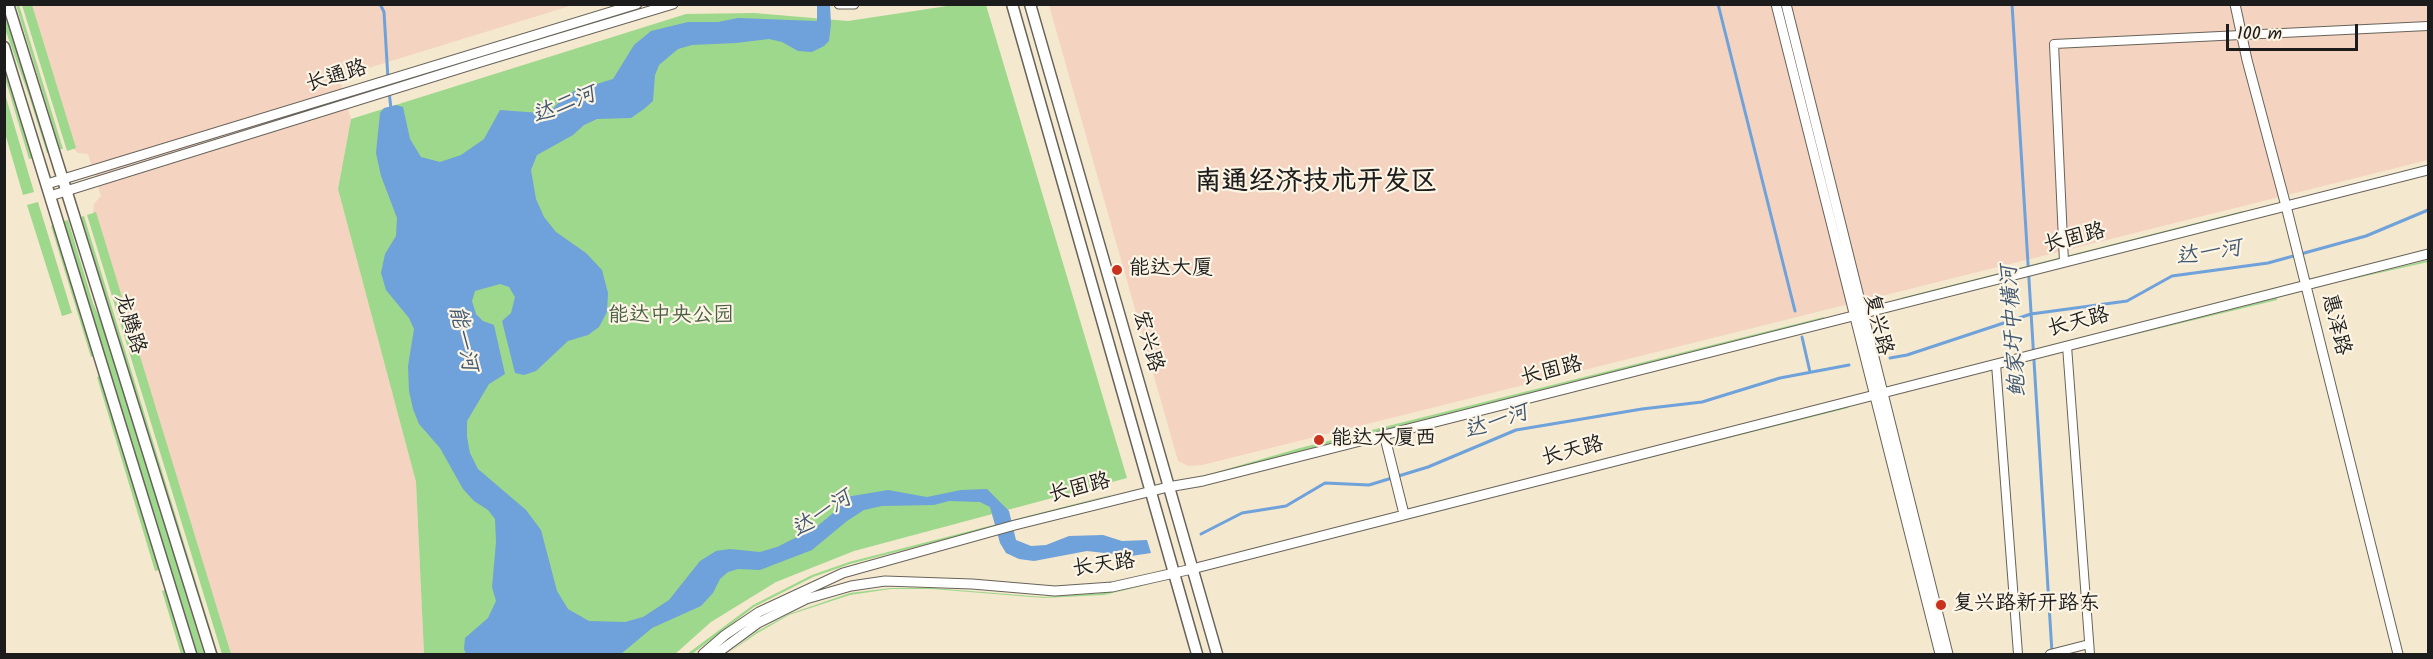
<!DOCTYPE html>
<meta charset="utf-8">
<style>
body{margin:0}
#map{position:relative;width:2433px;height:659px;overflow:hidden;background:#f4e8ce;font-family:Kalam,sans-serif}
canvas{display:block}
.frame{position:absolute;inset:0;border:6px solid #1c1c1c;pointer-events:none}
.scale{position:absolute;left:2226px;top:24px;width:132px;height:27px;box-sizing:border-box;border:3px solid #1c1c1c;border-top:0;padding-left:8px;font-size:18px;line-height:21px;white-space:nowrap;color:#1c1c1c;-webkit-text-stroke:4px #fcf5e5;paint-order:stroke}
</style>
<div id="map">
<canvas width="2433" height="659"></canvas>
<div class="frame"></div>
<div class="scale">100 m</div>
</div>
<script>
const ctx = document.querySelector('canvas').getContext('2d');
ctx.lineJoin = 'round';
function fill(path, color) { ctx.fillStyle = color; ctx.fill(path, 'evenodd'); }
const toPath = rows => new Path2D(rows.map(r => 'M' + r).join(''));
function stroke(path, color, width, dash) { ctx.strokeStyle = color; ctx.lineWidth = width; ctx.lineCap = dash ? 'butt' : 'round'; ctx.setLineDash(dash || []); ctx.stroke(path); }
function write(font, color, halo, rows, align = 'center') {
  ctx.font = font + ' Kalam,"LXGW WenKai TC",sans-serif'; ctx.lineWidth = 4.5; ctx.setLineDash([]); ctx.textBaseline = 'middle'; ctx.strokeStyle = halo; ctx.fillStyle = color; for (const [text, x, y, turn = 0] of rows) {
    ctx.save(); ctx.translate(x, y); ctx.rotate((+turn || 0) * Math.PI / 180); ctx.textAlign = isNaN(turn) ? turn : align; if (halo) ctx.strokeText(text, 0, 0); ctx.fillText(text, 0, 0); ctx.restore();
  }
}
const built = toPath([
 [29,5,573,5,339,77,351,119,338,189,416,482,424,654,227,654,93,215,94,204,101,196,88,154,78,153,71,146],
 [1049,5,2428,5,2428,160,1202,465,1188,466,1178,461]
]);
const green = toPath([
 [4,5,50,152,47,153,29,96,5,29],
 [16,5,19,5,63,149,60,149],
 [22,5,32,5,76,148,67,151],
 [954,5,986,5,1127,478,854,551,776,582,711,622,675,654,424,654,416,482,338,189,351,119,686,14,754,13,848,21],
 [4,65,33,158,29,159,5,78],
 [5,94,34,192,23,195,5,133],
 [38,202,72,313,62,316,27,205],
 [2243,211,2243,213,1901,299,1901,298],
 [96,212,231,654,222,654,87,215],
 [84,216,218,654,215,654,81,217],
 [68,220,93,303,109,339,204,654,194,654,64,221],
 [54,225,94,356,91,357,51,226],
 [2428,260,2428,262,2339,282,2367,275],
 [2277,298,2277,300,2087,346,2131,335],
 [1824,317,1824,318,1203,476,1300,448],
 [100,376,159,570,155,571,97,377],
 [1849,406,1848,408,1226,564],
 [1118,493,1036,516,850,564,813,577,754,607,692,654,687,654,753,605,812,575,849,562],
 [1151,584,1104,595,1044,598,932,589,891,589,850,595,789,615,756,634,727,654,756,632,789,614,850,593,891,588,933,588,1044,597,1104,593],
 [165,590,185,654,181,654,162,591]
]);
const water = toPath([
 [817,5,830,5,831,24,829,41,824,46,812,52,798,51,782,42,769,39,736,43,692,45,678,49,659,65,655,75,653,101,644,109,631,118,597,119,584,125,573,135,537,155,531,170,536,199,544,217,556,232,586,253,602,270,608,293,607,312,599,327,588,335,568,341,536,371,524,375,515,373,502,321,511,313,515,297,509,287,500,284,475,291,472,301,476,314,483,321,494,325,505,374,489,384,467,421,467,437,470,453,478,469,526,510,541,530,557,591,568,609,589,621,625,622,643,617,669,600,700,561,716,551,730,549,760,552,777,547,815,528,832,514,846,497,888,490,927,497,961,490,987,489,1009,511,1016,540,1031,546,1046,545,1069,536,1103,535,1122,541,1147,540,1151,553,1131,556,1087,551,1034,561,1019,559,1006,553,1000,543,990,507,980,502,949,501,934,505,882,506,864,510,847,521,812,550,760,570,738,569,728,572,720,579,713,593,701,606,652,628,621,654,466,654,464,649,465,638,488,618,496,601,492,587,496,542,495,519,488,510,474,501,463,489,440,448,419,424,413,409,409,391,408,366,414,329,409,318,386,290,381,273,385,254,396,236,397,218,381,176,376,153,380,113,384,108,396,105,403,107,410,139,421,157,440,162,461,155,484,139,500,110,540,113,552,110,562,99,574,91,613,79,634,45,651,31,688,22,718,22,738,18,817,21]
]);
const stream = toPath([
 [380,4,384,12,388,79],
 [1718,4,1795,311],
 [2012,4,2052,653],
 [389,91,391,109],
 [1802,337,1810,372],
 [1890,358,1907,355,2031,314,2127,301,2172,276,2268,263,2366,236,2428,210],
 [1201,534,1242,513,1286,506,1325,483,1369,485,1428,467,1516,430,1642,409,1702,402,1780,378,1849,365]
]);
const minor = toPath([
 [2064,262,2054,44,2428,26],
 [2067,346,2090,654],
 [1996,364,2018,654],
 [2050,654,2089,644]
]);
const tertiary = toPath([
 [839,4,854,4],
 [1776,4,1940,654],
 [1786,4,1948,654],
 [2235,4,2247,60,2286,206,2398,654],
 [47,184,637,4],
 [50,196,484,61,673,4],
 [1384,434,1404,514],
 [703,654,725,635,759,612,843,573,1015,525,1168,487,1203,481,2428,170],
 [716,654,758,623,806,599,851,586,885,581,972,584,1055,591,1112,587,1192,569,2428,254]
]);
const secondary = toPath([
 [8,4,211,654],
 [1012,4,1197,654],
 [1030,4,1217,654],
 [4,47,191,654]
]);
const markers = [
 [1117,270,6,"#c8321e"],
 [1319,440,6,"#c8321e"],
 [1941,605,6,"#c8321e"]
];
const streetNames = [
 ["长通路",337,78,-17],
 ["长固路",2075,240,-14],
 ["龙腾路",128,324,73],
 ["长天路",2079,324,-14],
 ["复兴路",1876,325,76],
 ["惠泽路",2334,325,76],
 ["宏兴路",1146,342,74],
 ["长固路",1552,373,-14],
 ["长天路",1573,453,-14],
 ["长固路",1080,490,-14],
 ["长天路",1104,567,-8]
];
const poiNames = [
 ["能达大厦",1129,270],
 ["能达大厦西",1331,440],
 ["复兴路新开路东",1953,605]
];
const parkNames = [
 ["能达中央公园",671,317]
];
const waterNames = [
 ["达二河",565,107,-21],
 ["达一河",2209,255,-9],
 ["鲍家圩中横河",2016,331,-94],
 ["能一河",461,339,78],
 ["达一河",1497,424,-18],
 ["达一河",823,516,-33]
];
const districtNames = [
 ["南通经济技术开发区",1316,184]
];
fill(built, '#f4d3c0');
fill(green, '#9ed88c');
fill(water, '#6fa1da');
stroke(stream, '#6fa1da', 3);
stroke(minor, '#68635a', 10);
stroke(tertiary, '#68635a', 11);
stroke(secondary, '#68635a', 13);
stroke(minor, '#fff', 8);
stroke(tertiary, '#fff', 9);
stroke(secondary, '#fff', 10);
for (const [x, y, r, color] of markers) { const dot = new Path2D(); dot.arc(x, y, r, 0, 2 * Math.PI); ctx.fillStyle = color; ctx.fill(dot); stroke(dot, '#fcf5e5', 2); }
write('21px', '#1c1c1c', '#fcf5e5', streetNames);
write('21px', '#1c1c1c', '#fcf5e5', poiNames, 'left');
write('21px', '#4a5e43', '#fcf5e5', parkNames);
write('italic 22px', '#415871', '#fcf5e5', waterNames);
write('bold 27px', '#1c1c1c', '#fcf5e5', districtNames);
</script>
